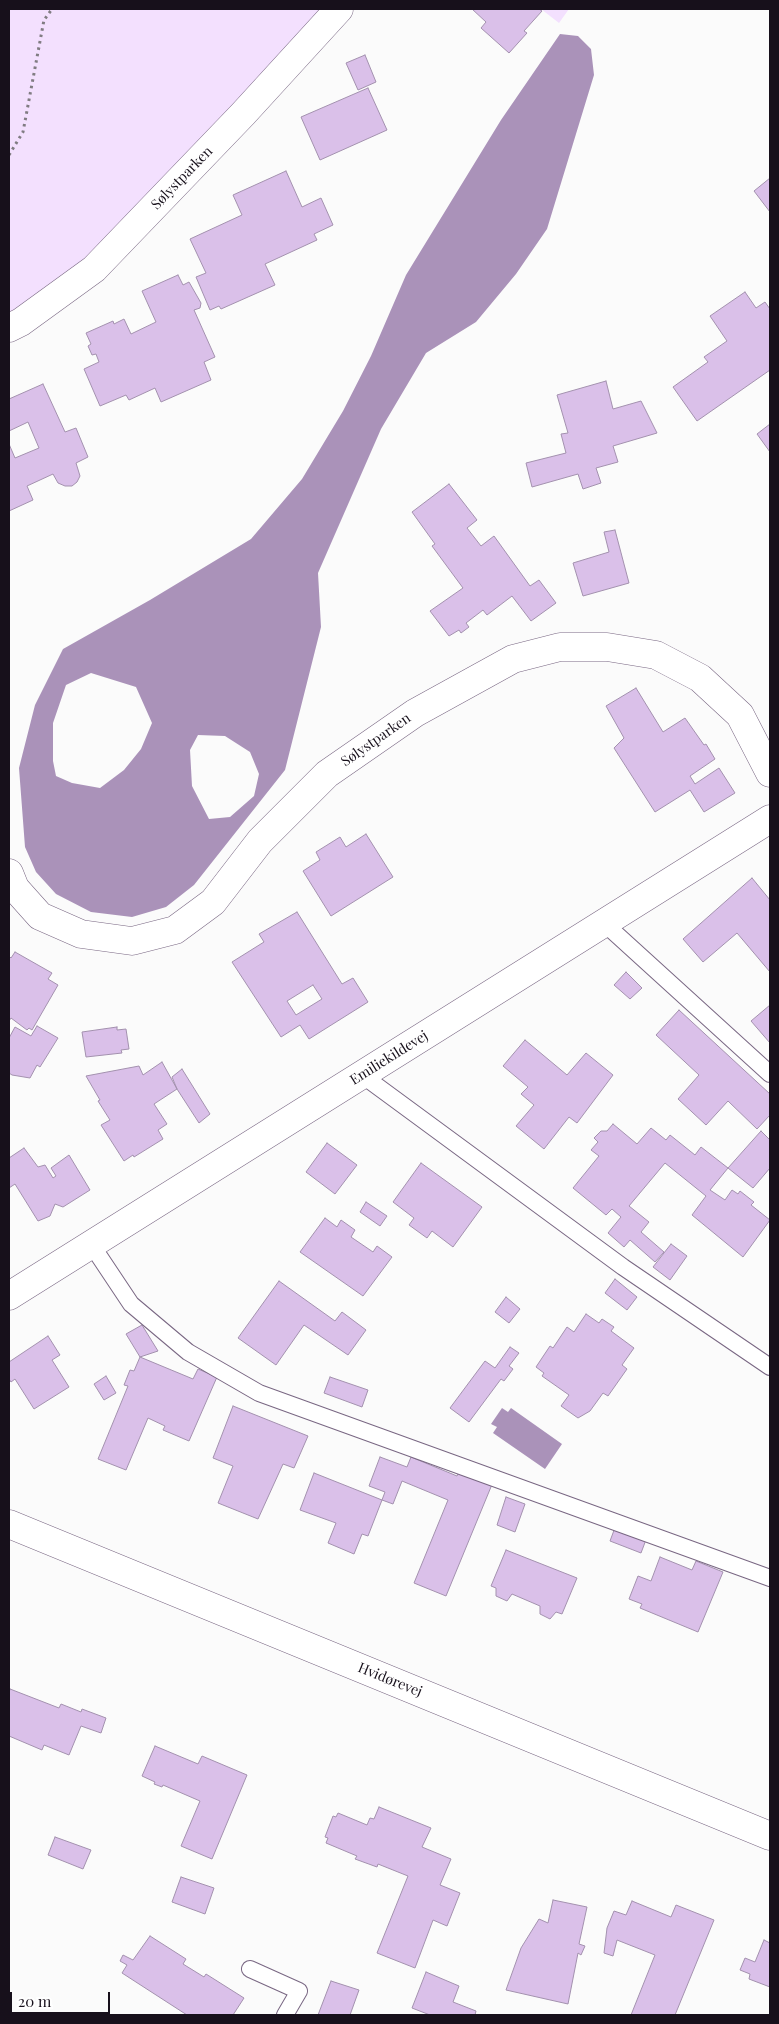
<!DOCTYPE html>
<meta charset="utf-8">
<style>
body{margin:0}
#map{position:relative;width:779px;height:2024px;overflow:hidden;background:#fbfbfb;font-family:"Playfair Display",serif}
canvas{display:block}
.frame{position:absolute;inset:0;border:10px solid #17101b;pointer-events:none}
.scale{position:absolute;left:10px;top:1992px;width:100px;height:22px;box-sizing:border-box;border:2px solid #17101b;border-top:0;padding-left:6px;font-size:15px;line-height:18px;white-space:nowrap;color:#17101b;-webkit-text-stroke:4px #fff;paint-order:stroke}
</style>
<div id="map">
<canvas width="779" height="2024"></canvas>
<div class="frame"></div>
<div class="scale">20 m</div>
</div>
<script>
const ctx = document.querySelector('canvas').getContext('2d');
ctx.lineJoin = 'round';
function fill(path, color) { ctx.fillStyle = color; ctx.fill(path, 'evenodd'); }
const toPath = rows => new Path2D(rows.map(r => 'M' + r).join(''));
function stroke(path, color, width, dash) { ctx.strokeStyle = color; ctx.lineWidth = width; ctx.lineCap = dash ? 'butt' : 'round'; ctx.setLineDash(dash || []); ctx.stroke(path); }
function write(font, color, halo, rows, align = 'center') {
  ctx.font = font + ' "Playfair Display",serif'; ctx.lineWidth = 4; ctx.setLineDash([]); ctx.textBaseline = 'middle'; ctx.strokeStyle = halo; ctx.fillStyle = color; for (const [text, x, y, turn = 0] of rows) {
    ctx.save(); ctx.translate(x, y); ctx.rotate((+turn || 0) * Math.PI / 180); ctx.textAlign = isNaN(turn) ? turn : align; if (halo) ctx.strokeText(text, 0, 0); ctx.fillText(text, 0, 0); ctx.restore();
  }
}
const green = toPath([
 [9,9,328,9,86,261,9,315],
 [541,9,569,9,559,23]
]);
const water = toPath([
 [560,34,578,36,591,49,594,75,547,229,516,274,476,322,426,353,381,429,318,573,321,627,285,770,194,885,166,907,132,917,91,912,56,894,36,872,25,847,19,768,35,705,63,649,150,600,251,539,302,479,343,411,371,356,406,275,501,120],
 [91,673,136,687,152,723,141,749,124,770,100,788,72,783,56,776,53,761,53,723,66,685],
 [198,735,225,736,250,752,259,774,254,796,230,817,209,819,192,786,190,750],
 [502,1408,508,1412,511,1408,562,1444,545,1469,493,1433,497,1427,491,1424]
]);
const building = toPath([
 [472,9,539,9,542,11,524,31,527,33,509,53,481,28,486,22,472,9],
 [365,55,376,82,358,90,346,63,365,55],
 [368,88,387,130,320,160,301,117,368,88],
 [286,171,302,207,321,198,333,225,314,234,317,240,265,264,275,285,221,309,219,306,210,310,196,277,206,273,190,239,242,215,233,195,286,171],
 [770,178,770,212,754,191,770,178],
 [178,275,183,285,189,282,201,303,200,308,194,310,215,357,204,362,211,380,161,402,155,388,129,400,126,395,100,406,84,369,99,362,96,354,92,355,88,346,91,344,86,333,113,321,114,324,124,319,131,334,156,322,142,291,178,275],
 [745,292,756,308,765,302,770,309,770,370,697,421,673,387,708,362,704,357,727,341,710,316,745,292],
 [606,381,613,409,641,401,657,433,613,446,618,462,596,468,601,483,583,489,578,474,532,487,526,463,566,453,561,434,568,433,557,395,606,381],
 [43,384,65,432,76,428,88,457,76,463,80,476,77,482,72,486,65,486,58,483,53,474,27,486,33,500,9,511,9,444,15,458,39,448,28,422,9,431,9,399,43,384],
 [770,424,770,452,757,434,770,424],
 [449,484,477,520,467,528,481,546,494,536,530,586,539,580,556,603,531,621,512,596,487,615,483,610,466,623,469,627,461,633,459,630,449,636,430,611,463,588,432,546,435,544,412,512,449,484],
 [615,530,629,583,583,596,573,563,609,552,604,532,615,530],
 [636,688,663,732,685,718,704,745,706,744,715,759,690,776,695,784,719,768,735,793,704,812,690,790,655,812,614,748,624,738,606,706,636,688],
 [366,834,393,877,331,916,303,871,320,860,316,852,340,837,346,847,366,834],
 [752,878,770,900,770,972,737,933,703,962,683,939,752,878],
 [297,912,342,984,353,978,368,1002,309,1039,300,1025,281,1037,232,962,264,942,259,934,297,912],
 [313,985,322,999,296,1015,287,1001,313,985],
 [15,952,52,973,48,979,58,985,32,1030,29,1028,27,1030,11,1018,9,1021,9,956,11,958,15,952],
 [626,972,642,988,630,999,614,985,626,972],
 [770,1005,770,1043,751,1021,770,1005],
 [679,1010,770,1094,770,1115,757,1129,728,1101,706,1125,678,1099,699,1075,656,1035,679,1010],
 [37,1026,58,1038,40,1067,37,1065,30,1078,12,1075,9,1073,9,1038,15,1027,31,1036,37,1026],
 [117,1027,117,1030,126,1029,129,1049,121,1050,122,1053,86,1057,82,1032,117,1027],
 [525,1040,567,1075,586,1053,613,1075,577,1123,569,1117,544,1149,516,1126,534,1105,521,1094,528,1087,503,1066,525,1040],
 [162,1062,177,1089,154,1104,167,1124,158,1130,163,1139,134,1157,133,1155,124,1161,101,1125,110,1120,98,1101,100,1100,86,1076,139,1066,143,1075,162,1062],
 [182,1069,210,1114,199,1123,177,1089,172,1077,182,1069],
 [613,1124,637,1144,651,1128,666,1140,670,1135,695,1155,701,1147,728,1168,710,1190,725,1200,732,1190,738,1194,740,1191,754,1202,751,1205,770,1220,743,1257,692,1215,706,1196,665,1163,629,1206,649,1222,641,1232,664,1252,655,1262,630,1240,624,1247,608,1233,621,1217,612,1209,606,1215,573,1188,599,1156,591,1150,598,1142,594,1138,601,1131,607,1131,613,1124],
 [761,1131,770,1140,770,1168,753,1188,728,1168,761,1131],
 [327,1143,357,1165,335,1194,306,1172,327,1143],
 [24,1148,38,1167,45,1165,53,1178,56,1176,51,1168,69,1155,90,1190,63,1207,55,1204,50,1216,38,1221,15,1184,9,1188,9,1158,24,1148],
 [421,1163,482,1207,453,1247,432,1231,427,1238,409,1225,414,1218,393,1202,421,1163],
 [366,1202,387,1216,380,1226,360,1212,366,1202],
 [325,1218,337,1227,341,1220,355,1230,351,1237,373,1252,377,1246,392,1257,363,1296,300,1252,325,1218],
 [671,1244,687,1256,670,1280,653,1267,671,1244],
 [615,1279,637,1297,627,1310,605,1293,615,1279],
 [279,1281,335,1321,342,1312,366,1330,348,1355,304,1325,276,1365,238,1338,279,1281],
 [506,1297,520,1309,509,1323,495,1312,506,1297],
 [586,1314,599,1323,602,1319,614,1327,611,1331,634,1348,622,1365,627,1369,608,1396,603,1393,590,1411,578,1418,561,1406,569,1395,542,1376,544,1373,536,1367,550,1346,553,1348,567,1327,574,1332,586,1314],
 [142,1325,158,1351,140,1357,126,1334,142,1325],
 [48,1336,60,1355,52,1360,69,1387,34,1409,15,1379,11,1382,9,1379,9,1362,48,1336],
 [510,1347,519,1353,509,1366,513,1369,504,1381,501,1379,469,1422,450,1408,485,1361,495,1368,510,1347],
 [140,1357,193,1379,198,1369,217,1377,189,1441,163,1430,165,1426,148,1418,126,1470,98,1459,128,1386,124,1385,130,1370,134,1371,140,1357],
 [106,1376,116,1393,104,1400,94,1384,106,1376],
 [330,1377,368,1390,362,1407,324,1393,330,1377],
 [233,1406,308,1436,294,1468,283,1464,258,1519,218,1503,233,1466,213,1458,233,1406],
 [380,1457,407,1467,411,1457,457,1476,461,1468,493,1482,446,1596,414,1583,448,1500,402,1481,393,1504,382,1500,385,1492,369,1486,380,1457],
 [314,1473,382,1500,368,1536,362,1534,354,1554,328,1543,336,1523,300,1510,314,1473],
 [506,1497,525,1504,515,1532,497,1525,506,1497],
 [616,1525,647,1537,641,1553,610,1541,616,1525],
 [506,1550,577,1578,562,1614,556,1612,550,1619,540,1614,540,1606,512,1594,507,1601,496,1596,496,1588,491,1586,506,1550],
 [660,1557,692,1570,696,1561,723,1572,698,1632,640,1608,642,1604,629,1599,638,1576,651,1581,660,1557],
 [10,1689,59,1708,61,1704,81,1712,82,1709,106,1718,101,1733,81,1726,69,1755,44,1745,42,1750,9,1736,9,1693,10,1689],
 [155,1746,198,1764,202,1756,247,1775,212,1859,181,1846,200,1801,163,1785,162,1787,154,1784,155,1782,142,1776,155,1746],
 [379,1807,431,1828,422,1847,451,1859,440,1885,460,1893,447,1926,433,1920,415,1968,377,1953,408,1876,378,1864,377,1867,355,1859,357,1856,326,1843,328,1838,325,1837,333,1816,336,1817,338,1813,367,1825,370,1818,374,1819,379,1807],
 [55,1837,91,1850,83,1869,48,1855,55,1837],
 [181,1877,214,1888,205,1914,172,1902,181,1877],
 [553,1900,587,1907,579,1944,585,1946,581,1955,578,1953,568,2004,506,1990,521,1948,539,1919,548,1923,553,1900],
 [632,1901,671,1917,676,1905,714,1920,675,2015,631,2015,655,1955,617,1940,613,1956,604,1953,607,1928,614,1911,626,1915,632,1901],
 [150,1936,186,1959,183,1964,204,1977,206,1974,244,1998,233,2015,187,2015,122,1973,127,1965,120,1961,123,1955,133,1960,150,1936],
 [764,1940,770,1943,770,1987,749,1979,750,1974,740,1970,745,1958,755,1962,764,1940],
 [426,1972,459,1986,453,2002,476,2011,475,2015,430,2015,412,2008,426,1972],
 [331,1981,359,1990,350,2015,318,2015,331,1981]
]);
const path = toPath([
 [9,155,23,132,44,20,52,9]
]);
const lane = toPath([
 [604,923,770,1074],
 [362,1075,623,1267,770,1367],
 [91,1244,131,1304,188,1352,259,1393,770,1578],
 [250,1969,299,1991,285,2015]
]);
const street = toPath([
 [9,328,21,322,94,269,243,114,339,9],
 [9,873,15,888,40,916,81,934,132,941,175,930,213,902,260,841,327,774,415,713,513,659,560,647,607,647,656,655,700,678,740,715,770,773],
 [9,1296,770,819]
]);
const secondary = toPath([
 [9,1524,770,1836]
]);
const streetNames = [
 ["Sølystparken",182,178,-46],
 ["Sølystparken",376,740,-35],
 ["Emiliekildevej",389,1058,-32],
 ["Hvidørevej",390,1680,22]
];
fill(green, '#f3e0fe');
fill(water, '#aa92b9');
fill(building, '#dac0e9');
stroke(building, '#a391ae', 1);
stroke(lane, '#796783', 18);
stroke(street, '#796783', 29);
stroke(secondary, '#796783', 29);
stroke(path, '#807c82', 3, [2.5, 4]);
stroke(lane, '#fff', 16);
stroke(street, '#fff', 28);
stroke(secondary, '#fff', 28);
write('14px', '#17101b', '#fff', streetNames);
</script>
